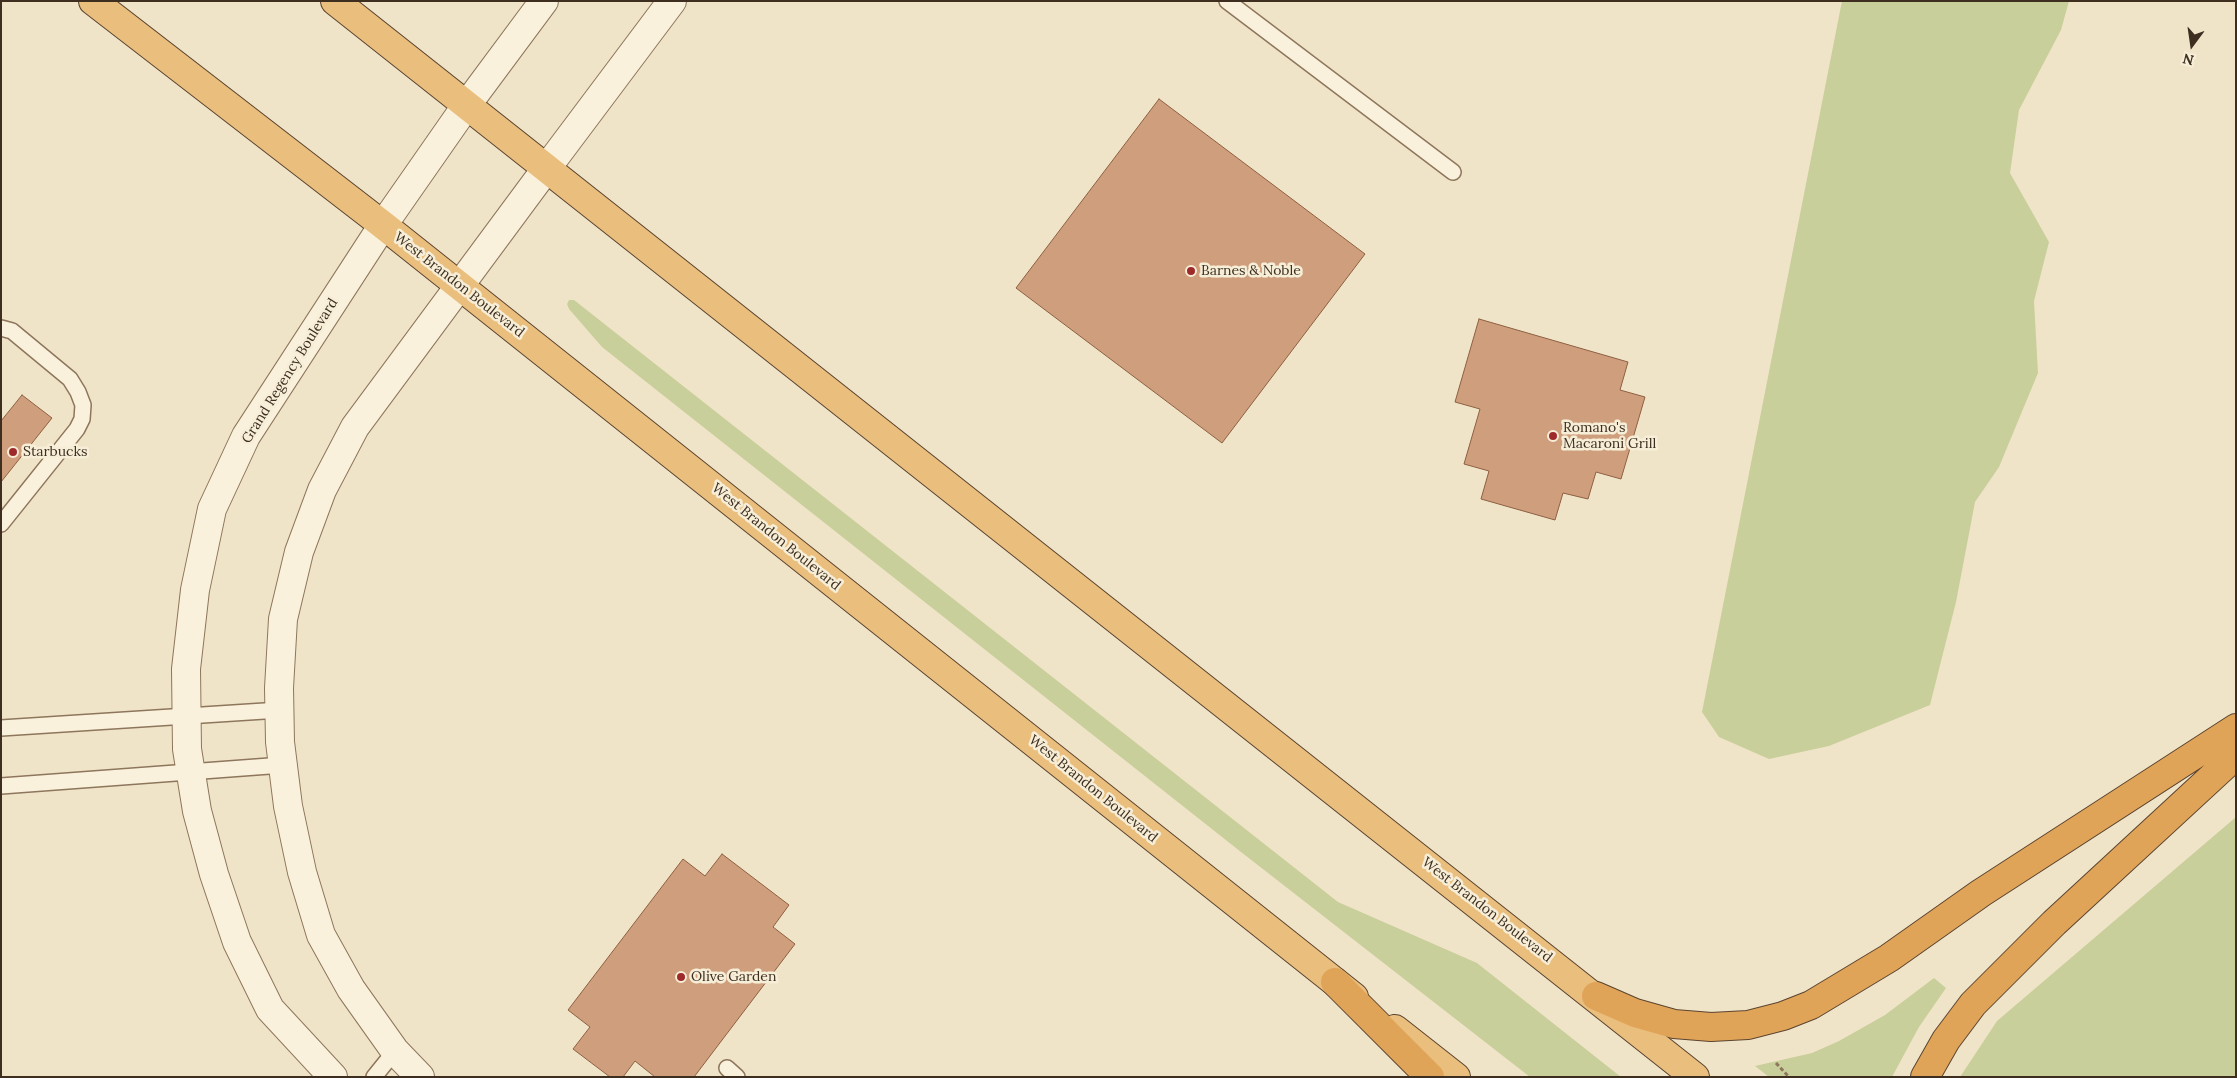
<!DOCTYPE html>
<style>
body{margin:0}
#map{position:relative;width:2237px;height:1078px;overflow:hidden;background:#f0e4c8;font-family:Lora,serif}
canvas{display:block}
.frame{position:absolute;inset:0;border:2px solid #3d2e20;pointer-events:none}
.north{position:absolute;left:2167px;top:20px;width:50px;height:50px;-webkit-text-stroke:4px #f7eed8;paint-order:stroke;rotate:194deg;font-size:14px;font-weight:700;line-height:20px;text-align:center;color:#3d2e20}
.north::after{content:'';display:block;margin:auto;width:18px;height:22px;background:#3d2e20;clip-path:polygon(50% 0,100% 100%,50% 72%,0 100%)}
</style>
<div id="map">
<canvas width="2237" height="1078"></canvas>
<div class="frame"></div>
<div class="north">N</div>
</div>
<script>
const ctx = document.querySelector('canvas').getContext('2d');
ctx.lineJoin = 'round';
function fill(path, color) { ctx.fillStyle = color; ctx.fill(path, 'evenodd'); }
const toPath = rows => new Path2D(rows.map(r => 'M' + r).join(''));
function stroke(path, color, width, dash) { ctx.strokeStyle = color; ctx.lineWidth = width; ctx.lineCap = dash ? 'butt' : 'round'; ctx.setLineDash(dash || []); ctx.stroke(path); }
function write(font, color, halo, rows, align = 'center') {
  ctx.font = font + ' Lora,serif'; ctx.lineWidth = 5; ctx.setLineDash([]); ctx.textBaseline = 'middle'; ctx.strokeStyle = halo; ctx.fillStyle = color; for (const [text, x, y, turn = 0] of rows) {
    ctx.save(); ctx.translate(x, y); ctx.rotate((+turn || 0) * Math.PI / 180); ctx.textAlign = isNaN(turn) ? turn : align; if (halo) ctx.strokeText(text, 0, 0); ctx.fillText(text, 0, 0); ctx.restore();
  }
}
const green = toPath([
 [1842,1,2069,1,2061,30,2019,110,2010,173,2049,242,2034,301,2038,373,1999,467,1975,502,1956,602,1930,705,1829,746,1769,759,1719,737,1702,712],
 [569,300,574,300,1338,902,1477,963,1621,1077,1530,1077,1241,852,602,347,569,309,567,304],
 [2236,817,2236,1077,1960,1077,1997,1021],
 [1934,978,1946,988,1919,1027,1892,1077,1769,1077,1755,1066,1812,1053,1839,1041,1885,1015]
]);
const building = toPath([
 [1159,99,1365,254,1222,443,1016,288,1159,99],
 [1479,319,1628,362,1620,390,1645,397,1621,479,1596,472,1588,499,1563,493,1555,520,1481,499,1489,471,1464,464,1480,409,1455,402,1479,319],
 [22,395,52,418,1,482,1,421,22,395],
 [722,854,789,905,773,927,795,944,694,1077,655,1077,635,1061,623,1077,610,1077,573,1049,590,1027,568,1010,683,859,705,876,722,854]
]);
const path = toPath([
 [1776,1063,1789,1077]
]);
const service = toPath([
 [1227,1,1453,172],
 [1,328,12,331,70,379,78,392,83,405,82,419,77,429,1,524],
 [1,728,280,710],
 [1,786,283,765],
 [727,1068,737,1077],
 [374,1077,395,1051]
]);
const minor = toPath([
 [466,106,544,1],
 [546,169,672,1]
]);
const tertiary = toPath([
 [333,1077,270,1009,237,942,214,874,197,811,187,749,186,669,195,590,212,509,246,436,383,225,466,106],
 [420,1077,395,1051,351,989,321,935,302,872,288,806,280,742,279,688,283,619,299,552,322,490,355,427,546,169]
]);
const trunk = toPath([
 [93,1,383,225,1354,997],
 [335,1,1695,1077],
 [1395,1029,1456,1077]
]);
const motorway = toPath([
 [1335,982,1430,1077],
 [1596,996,1635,1013,1674,1024,1711,1027,1748,1025,1783,1016,1811,1005,1889,958,1981,893,2236,728],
 [1925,1077,1946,1040,1973,1004,2054,923,2236,755]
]);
const markers = [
 [1191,271,5,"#9e2a2b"],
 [1553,436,5,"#9e2a2b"],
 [13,452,5,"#9e2a2b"],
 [681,977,5,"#9e2a2b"]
];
const poiNames = [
 ["Barnes & Noble",1201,271],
 ["Romano's",1563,428],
 ["Macaroni Grill",1563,444],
 ["Starbucks",23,452],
 ["Olive Garden",691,977]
];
const streetNames = [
 ["West Brandon Boulevard",459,285,38],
 ["Grand Regency Boulevard",290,371,-58],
 ["West Brandon Boulevard",776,537,39],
 ["West Brandon Boulevard",1093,789,39],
 ["West Brandon Boulevard",1487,910,38]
];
fill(green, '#c9cf9b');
fill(building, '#cf9f7d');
stroke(building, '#8d5f41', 1);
stroke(service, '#8d765c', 18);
stroke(minor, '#8d765c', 30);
stroke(tertiary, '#8d765c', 30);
stroke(trunk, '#5b4430', 30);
stroke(motorway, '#5b4430', 30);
stroke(path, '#8d765c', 3, [4, 2.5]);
stroke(service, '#faf1dc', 15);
stroke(minor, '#faf1dc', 28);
stroke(tertiary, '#faf1dc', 28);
stroke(trunk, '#eabe7c', 28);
stroke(motorway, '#e0a458', 28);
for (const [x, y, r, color] of markers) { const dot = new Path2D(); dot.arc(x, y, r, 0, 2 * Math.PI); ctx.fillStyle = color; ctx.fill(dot); stroke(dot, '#f7eed8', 2); }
write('14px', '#3d2e20', '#f7eed8', poiNames, 'left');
write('14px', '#3d2e20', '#f7eed8', streetNames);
</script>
